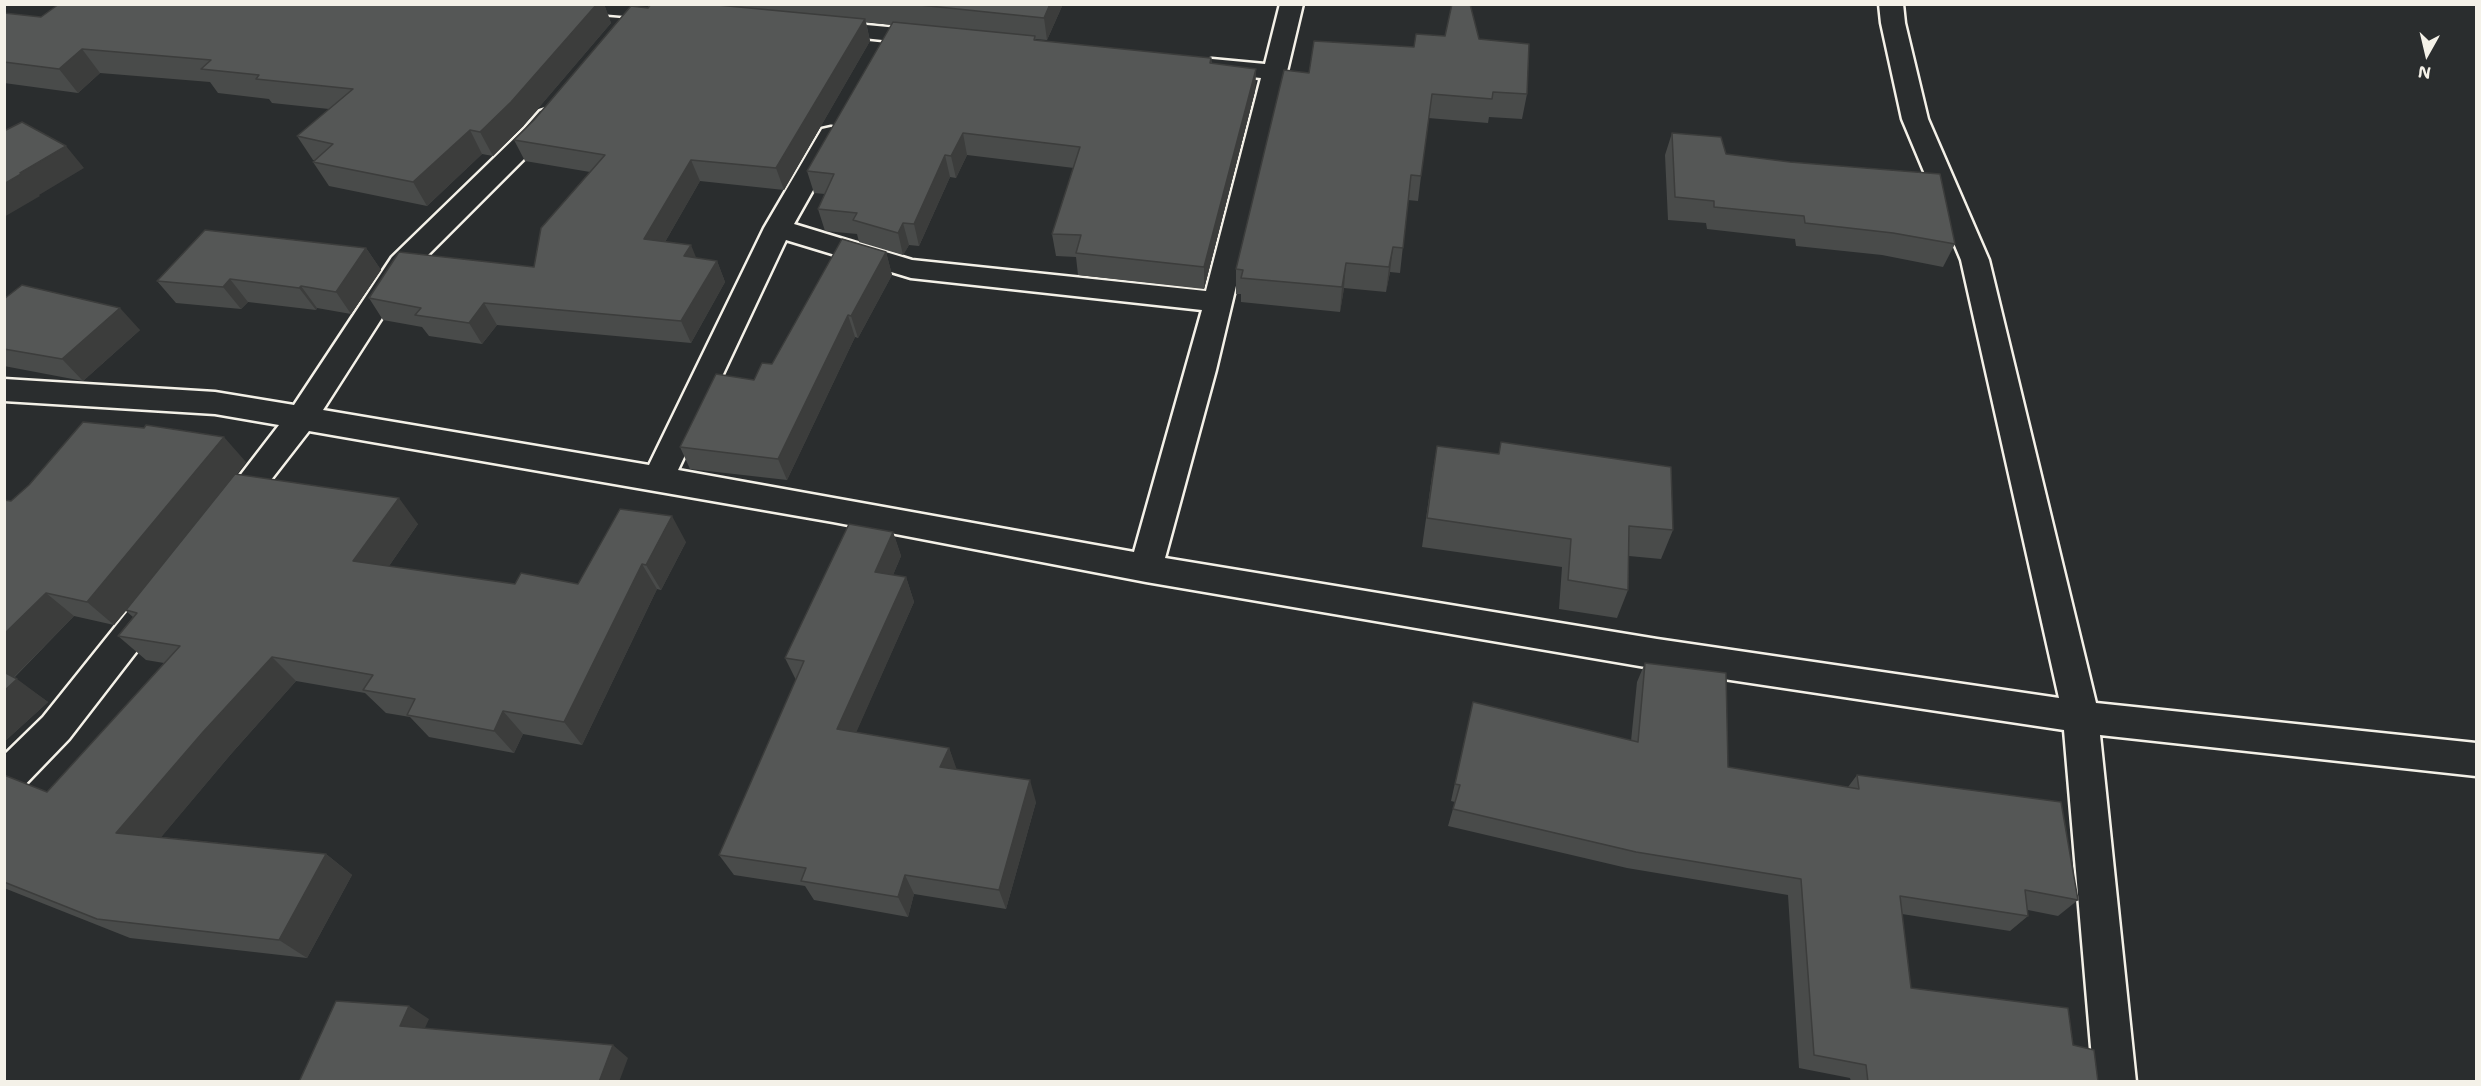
<!DOCTYPE html>
<style>
body{margin:0}
#map{position:relative;width:2481px;height:1086px;overflow:hidden;background:#2a2d2e;font-family:"Shantell Sans",sans-serif}
canvas{display:block}
.frame{position:absolute;inset:0;border:6px solid #f4f1e8;pointer-events:none}
.north{position:absolute;left:2397px;top:24px;width:60px;height:60px;-webkit-text-stroke:4px #2a2d2e;paint-order:stroke;rotate:188deg;font-size:16px;font-weight:700;line-height:24px;text-align:center;color:#f4f1e8}
.north::after{content:'';display:block;margin:auto;width:21px;height:27px;background:#f4f1e8;clip-path:polygon(50% 0,100% 100%,50% 72%,0 100%)}
</style>
<div id="map">
<canvas width="2481" height="1086"></canvas>
<div class="frame"></div>
<div class="north">N</div>
</div>
<script>
const ctx = document.querySelector('canvas').getContext('2d');
ctx.lineJoin = 'round';
const toPath = rows => new Path2D(rows.map(r => 'M' + r).join(''));
function stroke(path, color, width, dash) { ctx.strokeStyle = color; ctx.lineWidth = width; ctx.lineCap = dash ? 'butt' : 'round'; ctx.setLineDash(dash || []); ctx.stroke(path); }
function fill(path, color) { ctx.fillStyle = color; ctx.fill(path, 'evenodd'); }
const minor = toPath([
 [554,4,656,4,682,8,686,13,682,18,674,20,565,11,557,9,554,4],
 [1280,4,1303,4,1216,370,1165,558,1657,639,2059,698,1961,260,1902,119,1881,23,1879,4,1903,4,1905,23,1928,119,1989,260,2096,703,2476,743,2476,776,2100,735,2136,1082,2094,1082,2064,730,1657,669,1146,582,833,522,309,431,239,521,228,525,217,521,212,512,279,425,215,414,4,401,4,379,215,392,294,405,392,257,525,128,540,111,549,108,558,111,562,116,558,121,543,140,412,271,323,410,649,465,764,228,822,129,831,127,840,129,844,135,794,224,912,260,1206,291,1261,78,1212,73,1203,71,1200,66,1203,61,1212,59,1265,64,1280,4],
 [786,240,911,278,1202,310,1134,552,678,470,786,240],
 [824,21,930,31,938,33,942,38,938,43,930,45,816,33,812,28,816,23,824,21],
 [152,592,164,596,169,606,164,616,69,739,17,793,4,798,4,755,43,717,140,596,152,592]
]);
const wall = toPath([
 [59,4,604,4,611,23,523,126,493,156,482,154,427,206,329,186,313,162,315,160,313,160,297,136,329,109,272,103,269,99,218,93,210,82,100,73,78,93,4,83,4,13,41,17],
 [651,4,1063,4,1047,40,1035,39,1036,40,1211,58,1212,64,1256,69,1255,91,1204,289,1078,275,1076,257,1056,256,1052,234,1074,168,967,155,956,178,950,177,919,246,909,245,903,255,859,242,857,234,825,231,818,209,825,194,814,193,807,171,892,25,866,22,870,41,784,190,700,181,665,242,696,258,717,261,725,282,691,343,497,325,482,344,429,336,422,327,383,320,369,298,534,267,590,172,525,161,514,140],
 [1479,39,1527,94,1522,119,1489,117,1488,123,1428,118,1418,201,1408,200,1400,273,1390,272,1386,292,1344,288,1340,312,1241,302,1241,294,1236,294,1236,269,1309,73,1414,47],
 [1672,133,1726,154,1955,244,1943,267,1882,255,1796,246,1795,239,1707,229,1706,223,1668,220,1665,155],
 [366,248,381,270,351,314,317,308,316,310,248,302,241,309,176,303,157,281],
 [886,252,892,275,858,338,855,337,787,480,690,469,680,447,772,364],
 [4,299,140,330,83,381,4,366],
 [1501,442,1673,530,1661,559,1629,556,1628,590,1617,618,1559,609,1562,567,1422,547,1432,476,1437,446,1499,454],
 [246,462,236,475,418,524,389,566,515,584,578,584,686,542,661,590,657,589,582,745,523,734,514,753,429,737,410,717,386,713,365,693,296,681,231,754,161,837,326,854,352,875,307,958,130,938,4,888,4,775,47,792,164,663,146,660,118,636,133,617,126,611,114,625,74,616,14,678,48,702,4,742,4,500,11,501],
 [893,532,901,556,893,575,906,577,914,602,856,732,949,748,956,769,1036,802,1006,909,914,894,908,917,814,900,805,886,734,875,719,855,796,680,785,658],
 [1645,663,1728,767,1848,787,1857,775,2078,900,2058,916,2028,910,2028,916,2010,931,1902,914,1911,988,2073,1045,2098,1082,1851,1082,1850,1078,1799,1068,1788,895,1627,868,1448,826,1455,802,1451,801,1473,702,1631,741,1637,682]
]);
const shadedWall = toPath([
 [597,4,604,4,611,23,523,126,493,156,480,132],
 [1050,4,1063,4,1047,40,1044,18],
 [865,19,870,41,784,190,776,168],
 [82,49,100,73,78,93,59,69],
 [1256,69,1255,91,1204,289,1204,267],
 [470,130,482,154,427,206,413,182],
 [963,133,967,155,956,178,951,156],
 [66,146,84,168,39,195,40,196,4,217,4,184,20,173],
 [945,155,950,177,919,246,914,224],
 [691,160,700,181,654,261,644,239],
 [903,223,909,245,903,255,898,233],
 [691,245,700,267,684,256],
 [1393,247,1390,272,1386,292,1389,267],
 [366,248,381,270,351,314,336,292],
 [886,252,892,275,858,338,851,316],
 [717,261,725,282,691,343,681,321],
 [1346,263,1344,288,1340,312,1342,287],
 [230,279,248,302,241,309,223,287],
 [301,286,317,308,316,310,299,288],
 [484,303,497,325,482,344,469,323],
 [120,308,140,330,83,381,62,359],
 [848,315,855,337,787,480,778,459],
 [224,437,246,462,114,625,87,602],
 [399,498,418,524,375,586,353,561],
 [672,516,686,542,661,590,646,565],
 [893,532,901,556,884,596,875,572],
 [642,564,657,589,582,745,564,722],
 [906,577,914,602,848,751,837,729],
 [46,593,74,616,10,681,4,677,4,634],
 [272,657,296,681,231,754,148,853,116,833,203,732],
 [17,679,48,702,4,742,4,691],
 [503,711,523,734,514,753,494,731],
 [949,748,957,770,940,767],
 [1030,780,1036,802,1006,909,999,890],
 [326,854,352,875,307,958,279,940],
 [905,875,914,894,908,917,898,897],
 [409,1006,429,1019,420,1039,400,1026],
 [613,1045,628,1058,619,1082,599,1082]
]);
const building = toPath([
 [59,4,597,4,511,102,480,132,470,130,413,182,313,162,333,144,297,136,353,89,256,79,259,75,201,69,211,60,82,49,59,69,4,62,4,13,41,17,59,4],
 [651,4,707,4,865,19,776,168,691,160,644,239,691,245,684,256,717,261,681,321,484,303,469,323,415,315,421,308,369,298,399,252,534,267,541,228,605,155,514,140,534,120,631,6,648,8,651,4],
 [910,4,1050,4,1044,18,910,4],
 [1452,4,1470,4,1479,39,1529,44,1527,94,1493,92,1492,99,1432,94,1421,176,1411,175,1403,248,1393,247,1389,267,1346,263,1342,287,1241,278,1243,270,1236,269,1284,70,1309,73,1314,41,1414,47,1416,34,1445,36,1452,4],
 [893,22,1035,36,1034,40,1211,58,1210,63,1256,69,1204,267,1076,253,1081,235,1052,234,1080,147,963,133,951,156,945,155,914,224,903,223,898,233,853,220,857,213,818,209,834,174,807,171,893,22],
 [22,122,66,146,20,173,21,174,4,184,4,131,22,122],
 [1672,133,1721,137,1726,154,1790,162,1940,174,1955,244,1893,233,1805,223,1804,216,1714,207,1714,201,1675,197,1672,133],
 [205,230,366,248,336,292,301,286,299,288,230,279,223,287,157,281,205,230],
 [842,239,886,252,851,316,848,315,778,459,680,447,716,374,754,380,762,363,772,364,842,239],
 [22,285,120,308,62,359,4,349,4,299,22,285],
 [83,422,144,428,146,425,224,437,87,602,46,593,4,634,4,500,11,501,29,485,83,422],
 [1501,442,1671,467,1673,530,1629,526,1628,590,1568,580,1571,539,1427,518,1437,446,1499,454,1501,442],
 [235,474,399,498,353,561,515,584,521,573,578,584,620,509,672,516,646,565,642,564,564,722,503,711,494,731,407,715,415,699,363,690,373,675,272,657,203,732,116,833,326,854,279,940,97,919,4,882,4,775,47,792,180,646,118,636,137,613,126,610,235,474],
 [849,524,893,532,875,572,906,577,837,729,949,748,940,767,1030,780,999,890,905,875,898,897,801,881,806,868,719,855,804,661,785,658,849,524],
 [1645,663,1726,673,1728,767,1859,789,1857,775,2061,802,2078,900,2025,890,2028,916,1900,896,1911,988,2068,1008,2073,1045,2094,1050,2098,1082,1868,1082,1866,1065,1814,1055,1801,879,1636,852,1453,809,1460,785,1455,784,1473,702,1638,742,1645,663],
 [4,672,17,679,4,691,4,672],
 [336,1001,409,1006,400,1026,613,1045,599,1082,299,1082,336,1001]
]);
stroke(minor, '#f4f1e8', 5);
fill(minor, '#2a2d2e');
fill(wall, '#494b4a');
fill(shadedWall, '#3c3d3c');
fill(building, '#555756');
stroke(building, '#3c3d3c', 1.5);
</script>
